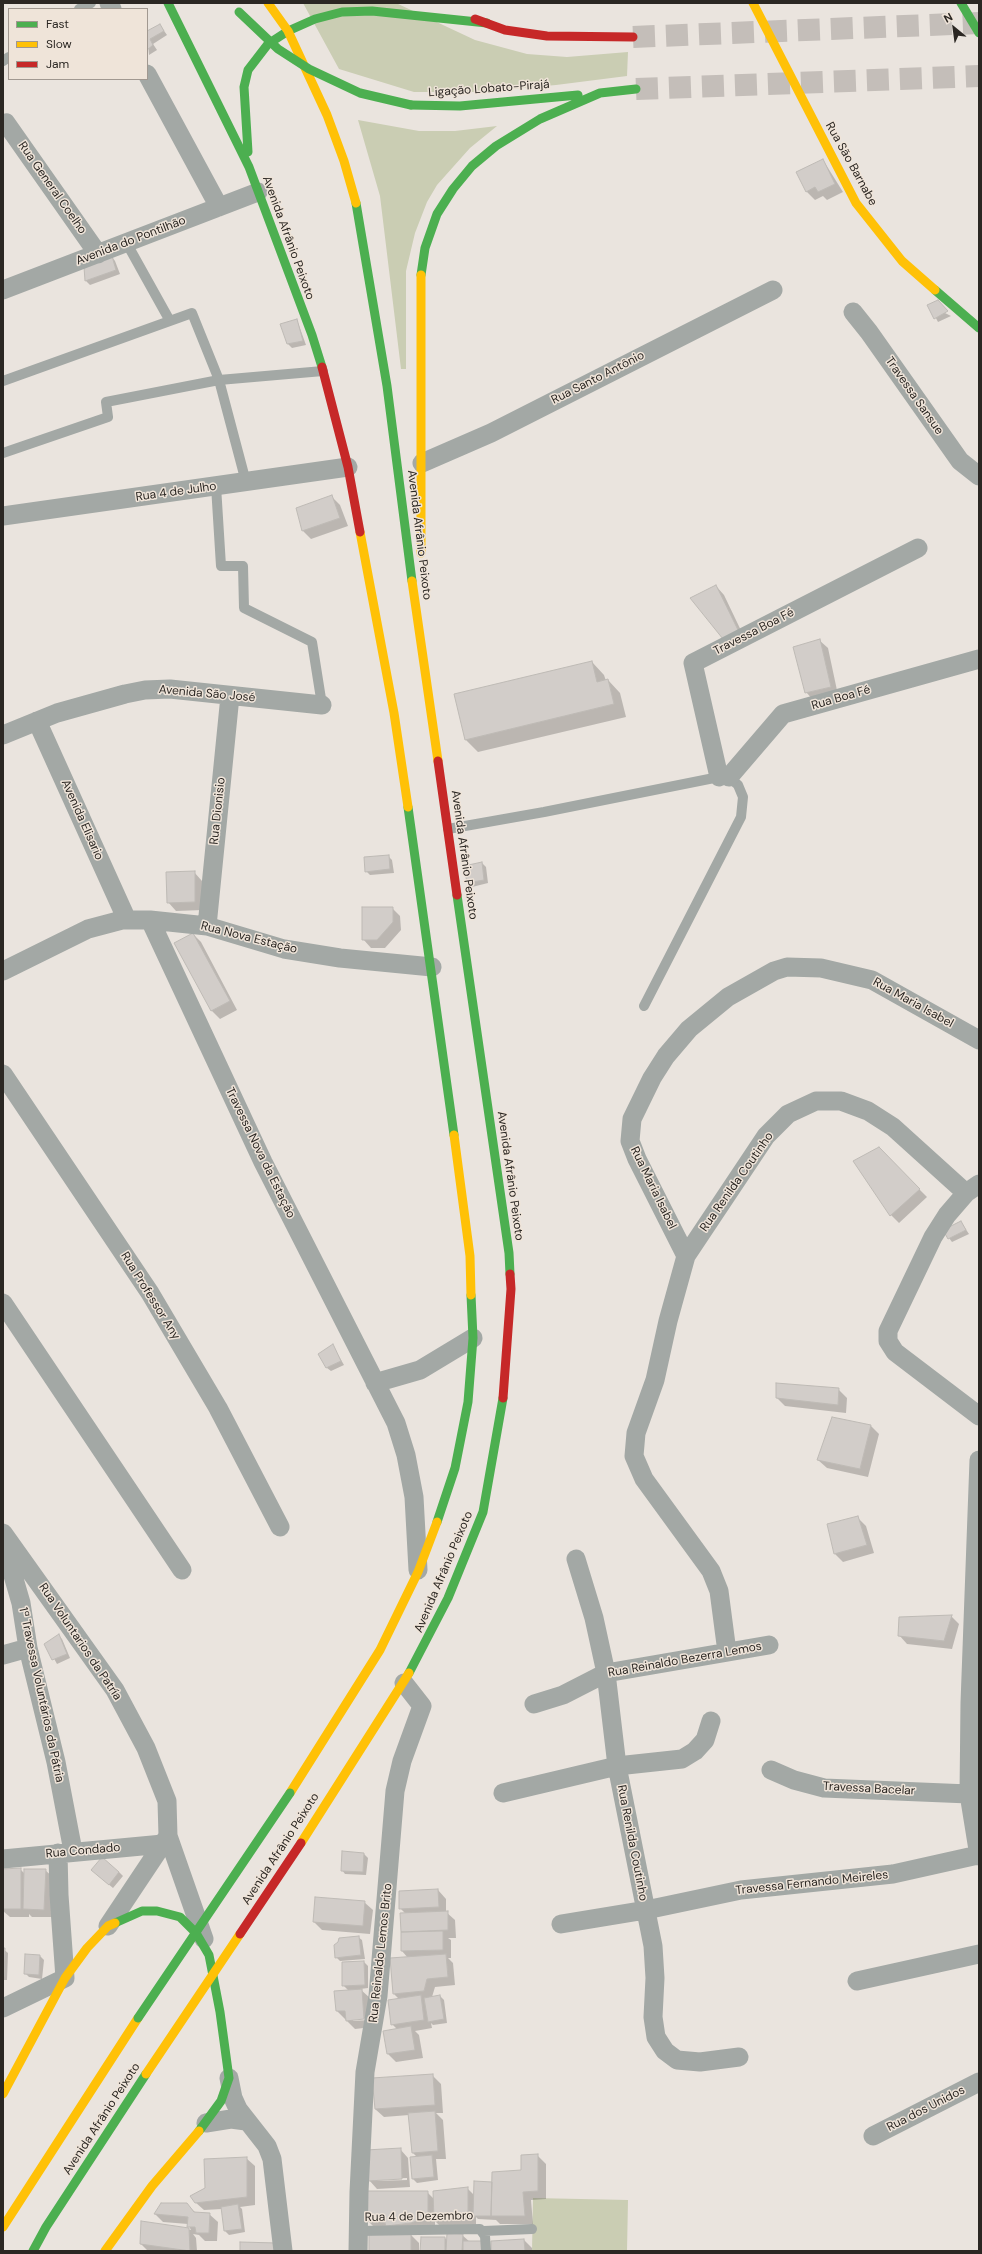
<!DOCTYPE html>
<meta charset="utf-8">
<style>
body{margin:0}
#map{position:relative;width:982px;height:2254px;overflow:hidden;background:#eae4de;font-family:"DM Sans",sans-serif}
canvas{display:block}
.frame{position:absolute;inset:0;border:4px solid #2b2723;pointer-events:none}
.legend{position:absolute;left:8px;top:8px;width:140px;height:72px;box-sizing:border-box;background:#efe4d9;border:1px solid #a19890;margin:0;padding:5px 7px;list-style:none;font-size:12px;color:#2b2723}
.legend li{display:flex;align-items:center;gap:8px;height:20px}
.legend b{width:20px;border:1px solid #a19890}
.north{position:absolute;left:934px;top:8px;width:40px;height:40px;-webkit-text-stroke:3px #efe4d9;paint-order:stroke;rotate:331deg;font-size:11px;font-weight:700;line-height:16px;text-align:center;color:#2b2723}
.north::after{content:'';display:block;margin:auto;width:14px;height:18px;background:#2b2723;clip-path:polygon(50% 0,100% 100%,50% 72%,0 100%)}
</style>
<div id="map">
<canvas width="982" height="2254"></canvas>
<div class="frame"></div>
<ul class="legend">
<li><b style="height:5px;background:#4caf50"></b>Fast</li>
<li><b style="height:5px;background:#ffc107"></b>Slow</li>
<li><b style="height:5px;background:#c62828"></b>Jam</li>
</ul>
<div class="north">N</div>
</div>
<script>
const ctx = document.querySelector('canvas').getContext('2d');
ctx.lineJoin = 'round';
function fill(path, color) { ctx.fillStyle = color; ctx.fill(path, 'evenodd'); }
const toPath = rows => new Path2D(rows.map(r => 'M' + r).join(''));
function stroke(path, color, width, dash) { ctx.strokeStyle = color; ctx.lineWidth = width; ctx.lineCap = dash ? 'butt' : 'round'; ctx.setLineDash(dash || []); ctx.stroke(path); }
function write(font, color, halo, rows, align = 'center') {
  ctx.font = font + ' "DM Sans",sans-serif'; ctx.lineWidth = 3; ctx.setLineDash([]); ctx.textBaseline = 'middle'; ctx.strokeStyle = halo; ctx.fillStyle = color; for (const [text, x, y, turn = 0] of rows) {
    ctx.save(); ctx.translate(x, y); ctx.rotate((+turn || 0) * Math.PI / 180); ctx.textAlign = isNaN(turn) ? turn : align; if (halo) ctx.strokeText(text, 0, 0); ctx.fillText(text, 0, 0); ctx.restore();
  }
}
const green = toPath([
 [303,3,396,3,475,40,527,54,567,57,628,52,627,76,556,85,476,92,414,92,339,69],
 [358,120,419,131,455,131,497,126,470,148,437,185,427,202,415,233,406,271,406,369,401,369,380,196],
 [533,2198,628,2200,627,2251,532,2251]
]);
const shadow = toPath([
 [160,25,167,35,153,44,157,50,149,55,147,33],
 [823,160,843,192,827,200,823,196,815,200,807,192,798,173],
 [112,257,115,261,120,274,90,285,86,281,85,267],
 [929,305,951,316,938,322],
 [297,320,306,345,292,348,288,344,282,325],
 [332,497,340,505,348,526,311,539,303,531],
 [716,586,724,595,746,641,732,646],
 [819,640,828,648,838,695,814,701,806,692],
 [592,662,604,675,606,681,608,680,620,693,626,717,478,752,466,740,456,695],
 [388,856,392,860,394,873,370,875,366,871],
 [482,863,486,867,488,883,472,887,468,883],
 [194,872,202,881,203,910,176,911,168,902],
 [392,908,400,916,401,930,385,948,371,948,363,939],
 [193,934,201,942,237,1010,220,1019,212,1011],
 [878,1148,927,1197,899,1223,891,1215],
 [961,1222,969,1234,952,1242,949,1238],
 [333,1346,344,1365,331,1371,327,1368],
 [838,1389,847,1398,846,1413,785,1406,777,1398],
 [871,1426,879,1434,868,1477,827,1468,818,1460],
 [857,1517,866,1526,874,1553,843,1562,835,1554],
 [951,1616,959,1624,952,1649,907,1644,899,1635],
 [59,1636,62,1639,70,1658,57,1664,46,1644],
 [364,1854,368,1858,366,1875,345,1874,342,1870],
 [20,1869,25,1874,45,1870,54,1878,52,1917,32,1917,29,1914,29,1917,10,1917,3,1911,3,1870],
 [119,1872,123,1876,113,1888,96,1874],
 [438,1890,446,1899,446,1912,455,1920,456,1938,448,1938,451,1940,451,1958,448,1958,453,1963,455,1985,435,1987,432,1997,440,1996,444,2000,447,2023,433,2025,431,2023,432,2028,415,2031,419,2035,423,2058,396,2062,388,2054,397,2029,392,2024,399,1999,394,1994,391,1959,408,1958,402,1951,401,1914,406,1914,400,1908],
 [364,1902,373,1910,370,1934,322,1930,314,1922],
 [358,1937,362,1940,365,1959,340,1961,336,1957],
 [3,1949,8,1953,7,1980,3,1980],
 [40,1956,44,1960,42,1979,29,1977,25,1973],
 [364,1962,368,1966,368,1988,360,1989,370,1998,372,2027,355,2029,337,2011,336,1992,349,1991,343,1985],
 [369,2018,369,2020,353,2021,353,2019],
 [432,2075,441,2084,443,2113,436,2113,443,2120,446,2159,436,2159,438,2180,417,2183,413,2179,417,2157,412,2152,409,2115,384,2117,375,2109],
 [400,2149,408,2158,410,2187,377,2189,369,2180],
 [407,2178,407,2180,375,2181,375,2179],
 [537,2155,546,2164,546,2199,531,2200,533,2224,500,2224,496,2220,478,2219,476,2217,476,2225,443,2229,435,2221,435,2225,411,2235,419,2243,419,2251,370,2251,375,2228,367,2220,427,2192,434,2199,467,2188,475,2196,491,2183,522,2171],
 [246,2158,255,2166,255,2205,240,2207,242,2209,245,2232,229,2235,225,2231,222,2209,204,2210,195,2202],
 [186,2204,196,2213,209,2214,218,2222,217,2241,205,2241,199,2235,193,2234,196,2238,197,2251,148,2251,141,2244,142,2222,191,2230,188,2224,163,2222,155,2214],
 [462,2235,470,2242,484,2242,492,2250,524,2240,532,2248,532,2251,421,2251,445,2238,448,2241]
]);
const building = toPath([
 [160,24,164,31,150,39,153,45,147,50,147,31,160,24],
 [823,159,835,184,818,192,815,187,806,192,796,172,823,159],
 [112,256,116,270,85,281,84,267,112,256],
 [938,300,948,311,934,319,927,305,938,300],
 [297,319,303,341,287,344,280,324,297,319],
 [332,495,340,518,302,531,296,508,332,495],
 [716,585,739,632,723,639,690,598,716,585],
 [820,639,831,687,805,693,793,647,820,639],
 [592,661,597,682,608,679,614,704,465,740,454,694,592,661],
 [389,855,390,869,365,872,364,857,389,855],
 [482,862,484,880,467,883,464,866,482,862],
 [195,871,195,902,167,903,166,872,195,871],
 [362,907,393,907,393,922,377,940,362,940,362,907],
 [193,933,230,1001,211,1011,174,943,193,933],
 [879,1147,920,1189,890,1216,853,1161,879,1147],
 [961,1221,966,1230,948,1239,943,1230,961,1221],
 [333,1344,341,1361,326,1368,318,1354,333,1344],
 [776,1383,839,1388,838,1405,776,1398,776,1383],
 [832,1417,871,1425,860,1469,817,1460,832,1417],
 [858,1516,867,1545,834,1554,827,1524,858,1516],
 [952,1615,944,1641,898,1636,899,1617,952,1615],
 [59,1634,67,1654,52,1660,44,1644,59,1634],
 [342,1851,364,1853,363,1872,341,1871,342,1851],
 [102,1857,119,1872,109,1885,91,1870,102,1857],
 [21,1868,21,1909,3,1909,3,1869,21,1868],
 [24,1869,46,1869,44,1910,23,1909,24,1869],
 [438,1889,439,1907,399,1909,399,1891,438,1889],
 [315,1897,365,1901,363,1926,313,1922,315,1897],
 [448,1911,448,1930,401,1932,400,1913,448,1911],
 [443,1931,443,1950,401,1951,401,1932,443,1931],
 [359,1936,361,1955,335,1958,334,1945,338,1942,339,1938,359,1936],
 [3,1948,5,1948,4,1977,3,1977,3,1948],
 [25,1954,40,1955,39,1975,24,1974,25,1954],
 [446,1954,448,1977,427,1979,424,1991,393,1994,390,1958,446,1954],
 [364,1961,365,1985,342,1986,342,1962,364,1961],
 [362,1989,364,2019,346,2021,345,2011,336,2011,334,1991,362,1989],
 [421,1995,424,2020,391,2025,388,2000,421,1995],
 [440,1995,444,2019,428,2022,424,1998,440,1995],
 [411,2026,415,2050,387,2054,383,2031,411,2026],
 [433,2074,435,2105,375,2109,372,2078,433,2074],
 [435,2111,438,2151,412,2153,408,2113,435,2111],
 [401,2148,402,2179,368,2181,366,2150,401,2148],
 [538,2154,538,2191,523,2192,525,2216,491,2216,492,2172,521,2170,521,2155,538,2154],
 [432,2155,434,2177,412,2179,410,2157,432,2155],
 [247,2157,247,2197,195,2203,190,2196,205,2188,204,2159,247,2157],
 [474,2181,492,2182,491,2216,473,2216,474,2181],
 [468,2187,468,2217,434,2221,433,2191,468,2187],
 [366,2191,428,2191,428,2217,411,2223,386,2226,384,2220,366,2220,366,2191],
 [161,2203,187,2203,194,2212,210,2213,209,2233,196,2233,195,2227,187,2227,188,2217,154,2214,161,2203],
 [238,2204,242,2229,224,2231,221,2207,238,2204],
 [141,2221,189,2228,190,2251,140,2244,141,2221],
 [369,2233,411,2234,411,2251,369,2251,369,2233],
 [447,2233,463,2234,462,2251,446,2251,447,2233],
 [421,2237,445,2237,445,2251,420,2251,421,2237],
 [524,2239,525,2251,491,2251,491,2241,524,2239],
 [463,2241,485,2241,484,2251,463,2251,463,2241],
 [240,2242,277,2243,276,2251,240,2251,240,2242]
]);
const primaryTunnel = toPath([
 [633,37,979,23],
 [636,89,979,76]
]);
const lane = toPath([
 [79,9,91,3],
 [3,61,9,57],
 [126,242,170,321],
 [3,381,192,313,219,380,246,482],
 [3,453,108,417,106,402,219,380,323,371],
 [216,486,221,566,243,566,244,608,312,642,322,705],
 [448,829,544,812,719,777,729,777,738,785,743,797,741,817,644,1006],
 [358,2231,480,2229,485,2236,486,2251],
 [484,2231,532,2229]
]);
const street = toPath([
 [109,3,112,9],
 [147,74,219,207],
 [3,124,6,123,98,254],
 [3,290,258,192],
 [853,312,869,332,960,461,979,476],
 [422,463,491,433,773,290],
 [3,516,348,467],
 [37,721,127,920],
 [3,735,57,713,125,694,145,690,170,689,322,705],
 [719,777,693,663,918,548],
 [729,777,783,714,979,659],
 [150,920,263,1162,396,1423,406,1455,414,1497,418,1570],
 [207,926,230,696],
 [3,971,88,929,122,920,150,920,207,926,284,949,340,958,432,967],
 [3,1074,150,1293,218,1408,280,1527],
 [979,1184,966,1193,947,1215,933,1237,888,1331,888,1341,895,1352,979,1416],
 [686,1256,637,1159,630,1141,632,1119,652,1078,666,1056,689,1029,728,997,774,971,787,967,821,968,872,980,979,1040],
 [3,1303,182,1570],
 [375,1383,420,1370,473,1338],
 [979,1460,970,1703,969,1794,979,1856],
 [3,1533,115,1690,146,1748,167,1801,168,1836,108,1926],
 [3,1541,21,1603,28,1648,56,1762,73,1851],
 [576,1559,594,1618,606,1673,617,1766,653,1946,655,1978,653,2017,656,2037,665,2051,677,2060,700,2062,739,2057],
 [727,1652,719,1591,711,1571,644,1479,634,1456,636,1433,655,1380,668,1321,686,1256,766,1136,788,1114,816,1101,841,1101,868,1111,893,1127,966,1193],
 [3,1655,28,1648],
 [534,1704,563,1695,606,1673,769,1645],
 [771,1770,794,1780,824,1788,969,1794,979,1793],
 [503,1793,617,1766,682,1759,695,1751,705,1740,711,1721],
 [168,1836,204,1939],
 [3,1859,163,1844],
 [561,1924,646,1910,741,1890,893,1874,978,1855],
 [857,1981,979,1954],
 [3,2008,65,1978,59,1895,58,1853],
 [229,2078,233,2098,238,2109,267,2146,272,2159,283,2251],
 [206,2123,231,2119,246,2121],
 [873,2136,979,2082],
 [358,2251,359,2192,365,2072,378,1996,395,1791,402,1761,422,1706,404,1683]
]);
const fast = toPath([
 [168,3,249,167,312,335,322,367],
 [961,3,979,33],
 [411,105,460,106,578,95],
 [248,152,244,87,248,70,268,44,288,31,315,19,342,12,372,11,487,23],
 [356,203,387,386,412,581],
 [421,275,425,248,437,214,453,189,472,166,496,146,540,119,600,93,636,89],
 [935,290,979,328],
 [408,807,454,1135],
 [457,895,509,1253,510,1274],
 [437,1522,455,1468,468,1402,473,1338,471,1295],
 [409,1673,448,1598,483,1512,503,1398],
 [115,1923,142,1911,157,1911,180,1917,196,1933,209,1955,220,2012,229,2078,221,2101,199,2131],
 [33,2251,46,2227,146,2074]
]);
const slow = toPath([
 [268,3,288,31,327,115,344,161,356,203],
 [753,3,856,203,902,261,935,290],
 [421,275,421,553],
 [360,532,394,713,408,807],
 [412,581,438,761],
 [454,1135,470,1256,471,1295],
 [290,1793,380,1650,418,1572,437,1522],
 [301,1843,409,1673],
 [3,2094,65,1978,87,1948,108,1926,115,1923],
 [3,2227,138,2018],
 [105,2251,152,2186,199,2131]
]);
const jam = toPath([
 [475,19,505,30,547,36,633,37],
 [322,367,348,467,360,532],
 [438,761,457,895],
 [503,1398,511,1289,510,1274]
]);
const fastBridge = toPath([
 [239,12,278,49,309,69,360,93,411,105],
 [138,2018,290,1793]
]);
const slowBridge = toPath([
 [146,2074,240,1934]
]);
const jamBridge = toPath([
 [240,1934,301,1843]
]);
const streetNames = [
 ["Ligação Lobato-Pirajá",489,89,-4],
 ["Rua São Barnabe",851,164,61],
 ["Rua General Coelho",52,188,55],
 ["Avenida Afrânio Peixoto",288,238,70],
 ["Avenida do Pontilhão",131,241,-21],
 ["Rua Santo Antônio",598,378,-27],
 ["Travessa Sansue",914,396,55],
 ["Rua 4 de Julho",176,492,-8],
 ["Avenida Afrânio Peixoto",419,535,83],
 ["Travessa Boa Fé",754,632,-27],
 ["Avenida São José",207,694,5],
 ["Rua Boa Fé",841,698,-16],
 ["Rua Dionisio",218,811,-84],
 ["Avenida Elisario",82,820,66],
 ["Avenida Afrânio Peixoto",464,855,82],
 ["Rua Nova Estação",249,938,14],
 ["Rua Maria Isabel",913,1003,29],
 ["Travessa Nova da Estação",260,1153,64],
 ["Avenida Afrânio Peixoto",510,1176,82],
 ["Rua Renilda Coutinho",737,1182,-55],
 ["Rua Maria Isabel",653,1188,64],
 ["Rua Professor Any",150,1296,58],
 ["Avenida Afrânio Peixoto",444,1572,-67],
 ["Rua Voluntarios da Patría",80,1642,56],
 ["Rua Reinaldo Bezerra Lemos",685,1660,-10],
 ["1ª Travessa Voluntários da Pátria",41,1695,78],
 ["Travessa Bacelar",869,1789,3],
 ["Rua Renilda Coutinho",632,1843,79],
 ["Avenida Afrânio Peixoto",281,1849,-57],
 ["Rua Condado",83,1851,-5],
 ["Travessa Fernando Meireles",812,1883,-6],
 ["Rua Reinaldo Lemos Brito",381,1953,-84],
 ["Rua dos Unidos",926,2109,-27],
 ["Avenida Afrânio Peixoto",102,2119,-57],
 ["Rua 4 de Dezembro",419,2217,-1]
];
fill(green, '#cacdb3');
fill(shadow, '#0003');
fill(building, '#d2cdc9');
stroke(building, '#bebab5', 1);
stroke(primaryTunnel, '#c4beb9', 22, [22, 11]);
stroke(lane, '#a3a8a5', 10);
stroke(street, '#a3a8a5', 19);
stroke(fast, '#4caf50', 9);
stroke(slow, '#ffc107', 9);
stroke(jam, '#c62828', 9);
stroke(fastBridge, '#4caf50', 9);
stroke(slowBridge, '#ffc107', 9);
stroke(jamBridge, '#c62828', 9);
write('12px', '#2b2723', '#efe4d9', streetNames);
</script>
